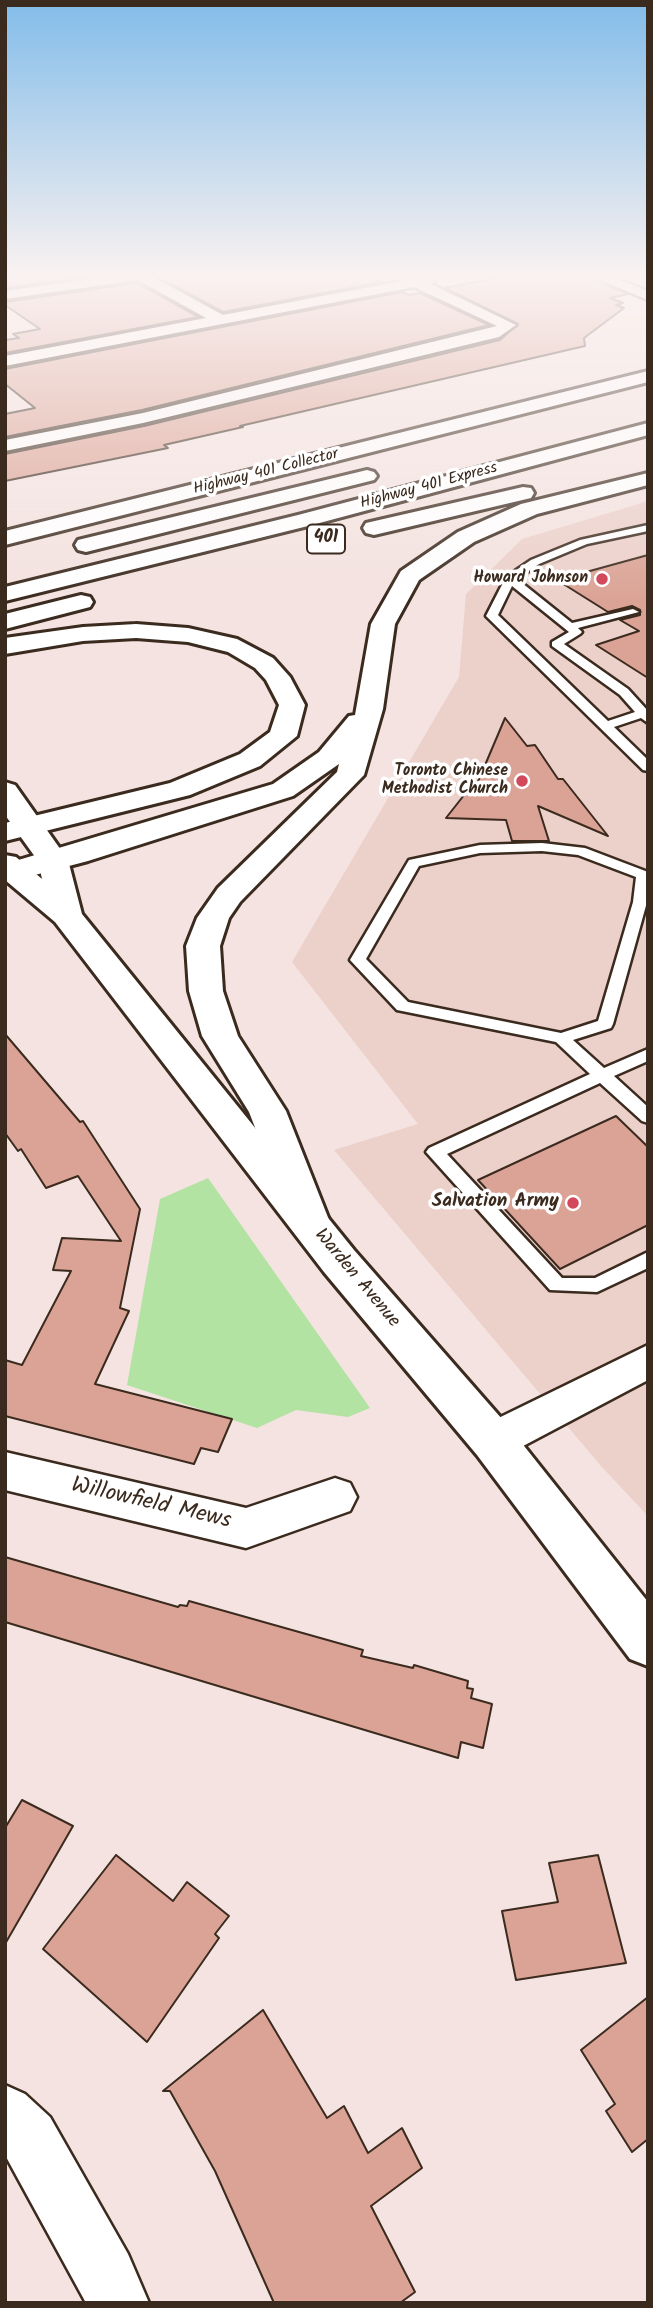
<!DOCTYPE html>
<style>
body{margin:0}
#map{position:relative;width:653px;height:2308px;overflow:hidden;background:#f4e3e0;font-family:Kalam,sans-serif}
canvas{display:block}
.frame{position:absolute;inset:0;border:7px solid #3b2a1e;pointer-events:none}
</style>
<div id="map">
<canvas width="653" height="2308"></canvas>
<div class="frame"></div>
</div>
<script>
const ctx = document.querySelector('canvas').getContext('2d');
ctx.lineJoin = 'round';
function fill(path, color) { ctx.fillStyle = color; ctx.fill(path, 'evenodd'); }
const toPath = rows => new Path2D(rows.map(r => 'M' + r).join(''));
function stroke(path, color, width, dash) { ctx.strokeStyle = color; ctx.lineWidth = width; ctx.lineCap = dash ? 'butt' : 'round'; ctx.setLineDash(dash || []); ctx.stroke(path); }
function write(font, color, halo, rows, align = 'center') {
  ctx.font = font + ' Kalam,sans-serif'; ctx.lineWidth = 7; ctx.setLineDash([]); ctx.textBaseline = 'middle'; ctx.strokeStyle = halo; ctx.fillStyle = color; for (const [text, x, y, turn = 0] of rows) {
    ctx.save(); ctx.translate(x, y); ctx.rotate((+turn || 0) * Math.PI / 180); ctx.textAlign = isNaN(turn) ? turn : align; if (halo) ctx.strokeText(text, 0, 0); ctx.fillText(text, 0, 0); ctx.restore();
  }
}
const built = toPath([
 [648,501,648,1516,601,1466,334,1150,418,1124,292,962,459,677,466,594,522,539]
]);
const green = toPath([
 [208,1178,370,1408,348,1417,296,1410,257,1428,127,1385,160,1199]
]);
const building = toPath([
 [5,277,85,277,5,288,5,277],
 [158,277,371,277,382,282,223,312,158,277],
 [502,277,591,277,628,294,610,298,623,303,616,305,624,308,584,338,585,346,240,426,243,427,164,445,168,448,5,481,5,454,144,426,500,340,518,324,445,288,502,277],
 [137,283,198,317,5,353,5,340,19,338,13,334,40,329,5,305,5,302,137,283],
 [402,292,409,295,420,293,489,325,142,410,5,437,5,414,35,408,5,384,5,369,402,292],
 [648,555,648,678,596,645,639,631,620,620,640,615,640,610,632,606,608,612,557,580,648,555],
 [505,718,527,746,535,745,558,779,563,779,608,836,538,806,549,841,512,841,506,820,446,818,472,785,477,784,505,718],
 [5,1034,80,1122,83,1121,140,1209,120,1308,129,1311,95,1384,232,1419,218,1452,201,1448,194,1464,5,1416,5,1360,22,1365,71,1271,53,1270,62,1238,121,1241,78,1176,46,1188,21,1149,18,1151,5,1133,5,1034],
 [616,1116,648,1147,648,1225,560,1269,478,1180,616,1116],
 [5,1557,178,1607,180,1605,187,1606,189,1601,363,1650,361,1656,413,1668,414,1665,468,1681,467,1688,473,1689,471,1698,492,1704,483,1748,461,1742,458,1758,5,1622,5,1557],
 [22,1800,73,1826,5,1944,5,1828,22,1800],
 [116,1855,173,1901,187,1882,229,1916,215,1934,219,1938,147,2042,43,1949,116,1855],
 [598,1855,626,1963,516,1980,502,1911,558,1902,549,1863,598,1855],
 [648,1997,648,2139,632,2152,606,2111,615,2104,581,2050,648,1997],
 [263,2010,327,2118,344,2106,368,2153,402,2128,422,2168,371,2206,415,2292,400,2303,274,2303,215,2171,170,2091,163,2091,263,2010]
]);
const service = toPath([
 [648,525,648,531,587,544,539,564,517,579,572,623,633,609,639,612,578,628,582,632,580,634,564,644,628,689,648,711,648,723,641,718,614,727,648,760,648,771,643,770,486,616,506,577,531,560,580,540,648,525],
 [512,586,569,632,552,642,552,646,620,695,635,712,608,721,498,615,512,586],
 [542,843,585,848,648,872,647,902,613,1024,611,1028,573,1040,604,1068,648,1049,648,1061,614,1076,648,1107,648,1123,642,1121,600,1083,447,1154,562,1278,595,1278,648,1252,648,1268,597,1292,550,1290,426,1152,429,1148,590,1074,556,1042,397,1010,350,960,409,860,480,845,542,843],
 [542,851,578,855,636,877,633,902,598,1021,561,1033,408,1002,366,959,419,866,480,853,542,851]
]);
const minor = toPath([
 [103,277,153,277,223,315,401,281,397,277,434,277,436,280,431,284,516,325,499,337,143,423,5,451,5,440,143,413,497,326,414,287,5,366,5,356,206,318,138,280,5,299,5,291,103,277],
 [593,277,613,277,648,291,648,300,593,277],
 [648,1345,648,1380,508,1454,493,1459,478,1454,472,1441,478,1428,648,1345],
 [5,1452,246,1508,335,1478,350,1483,357,1497,350,1511,246,1548,5,1490,5,1452],
 [5,2085,25,2094,50,2117,128,2254,149,2303,86,2303,5,2155,5,2085]
]);
const secondary = toPath([
 [5,782,15,785,68,860,82,914,354,1250,509,1427,648,1602,648,1666,630,1659,477,1455,324,1272,55,922,5,880,5,855,16,857,42,879,38,861,5,815,5,782]
]);
const motorway = toPath([
 [648,371,648,382,5,545,5,531,648,371],
 [648,423,648,435,312,525,5,601,5,587,298,515,648,423],
 [367,470,374,472,377,476,374,480,86,552,78,550,75,545,78,540,367,470],
 [648,473,648,485,537,514,474,542,419,580,395,624,383,709,364,775,240,902,229,918,220,946,223,991,238,1036,286,1111,331,1225,325,1236,311,1240,297,1236,249,1112,202,1036,189,991,186,946,197,918,218,888,337,772,339,764,293,796,88,861,12,881,5,880,5,864,273,784,319,752,349,716,355,715,371,624,401,571,458,532,521,504,648,473],
 [523,487,531,488,534,493,531,498,374,535,366,533,363,528,366,523,523,487],
 [81,595,90,597,93,602,90,607,5,629,5,614,81,595],
 [136,624,188,628,237,639,273,658,290,677,305,705,297,736,260,766,190,795,5,841,5,823,170,783,240,754,270,732,279,705,266,680,255,668,228,652,188,642,136,638,83,641,5,654,5,638,83,627,136,624]
]);
const markers = [
 [602,579,7,"#d1495b"],
 [522,781,7,"#d1495b"],
 [573,1203,7,"#d1495b"]
];
const farStreetnames = [
 ["Highway 401 Collector",266,473,-14],
 ["Highway 401 Express",429,487,-15]
];
const farPoinames = [
 ["Howard Johnson",588,579],
 ["Toronto Chinese",508,772],
 ["Methodist Church",508,790]
];
const shields = [
 [326,539,38]
];
const shieldNames = [
 ["401",326,539]
];
const poiNames = [
 ["Salvation Army",559,1203]
];
const streetNames = [
 ["Warden Avenue",356,1279,50]
];
const nearStreetnames = [
 ["Willowfield Mews",151,1505,13]
];
fill(built, '#ecd0ca');
fill(green, '#b2e3a3');
fill(building, '#dba396');
stroke(building, '#3b2a1e', 2);
stroke(service, '#3b2a1e', 5);
stroke(minor, '#3b2a1e', 5);
stroke(secondary, '#3b2a1e', 6);
stroke(motorway, '#3b2a1e', 6);
fill(service, '#fff');
fill(minor, '#fff');
fill(secondary, '#fff');
fill(motorway, '#fff');
const sky = ctx.createLinearGradient(0, 0, 0, 600);
sky.addColorStop(0, '#82bce9');
sky.addColorStop(0.46, '#faf2f1');
sky.addColorStop(1, '#faf2f100');
ctx.fillStyle = sky;
ctx.fillRect(0, 0, 653, 600);
for (const [x, y, r, color] of markers) { const dot = new Path2D(); dot.arc(x, y, r, 0, 2 * Math.PI); ctx.fillStyle = color; ctx.fill(dot); stroke(dot, '#fff', 2.5); }
write('16px', '#3b2a1e', '#fff', farStreetnames);
write('bold 16px', '#3b2a1e', '#fff', farPoinames, 'right');
for (const [x, y, w] of shields) { const box = new Path2D(); box.roundRect(x - w / 2, y - 14.5, w, 29, 5); ctx.fillStyle = '#fff'; ctx.fill(box); stroke(box, '#3b2a1e', 2); }
write('bold 18px', '#3b2a1e', null, shieldNames);
write('bold 19px', '#3b2a1e', '#fff', poiNames, 'right');
write('19px', '#3b2a1e', '#fff', streetNames);
write('23px', '#3b2a1e', '#fff', nearStreetnames);
</script>
